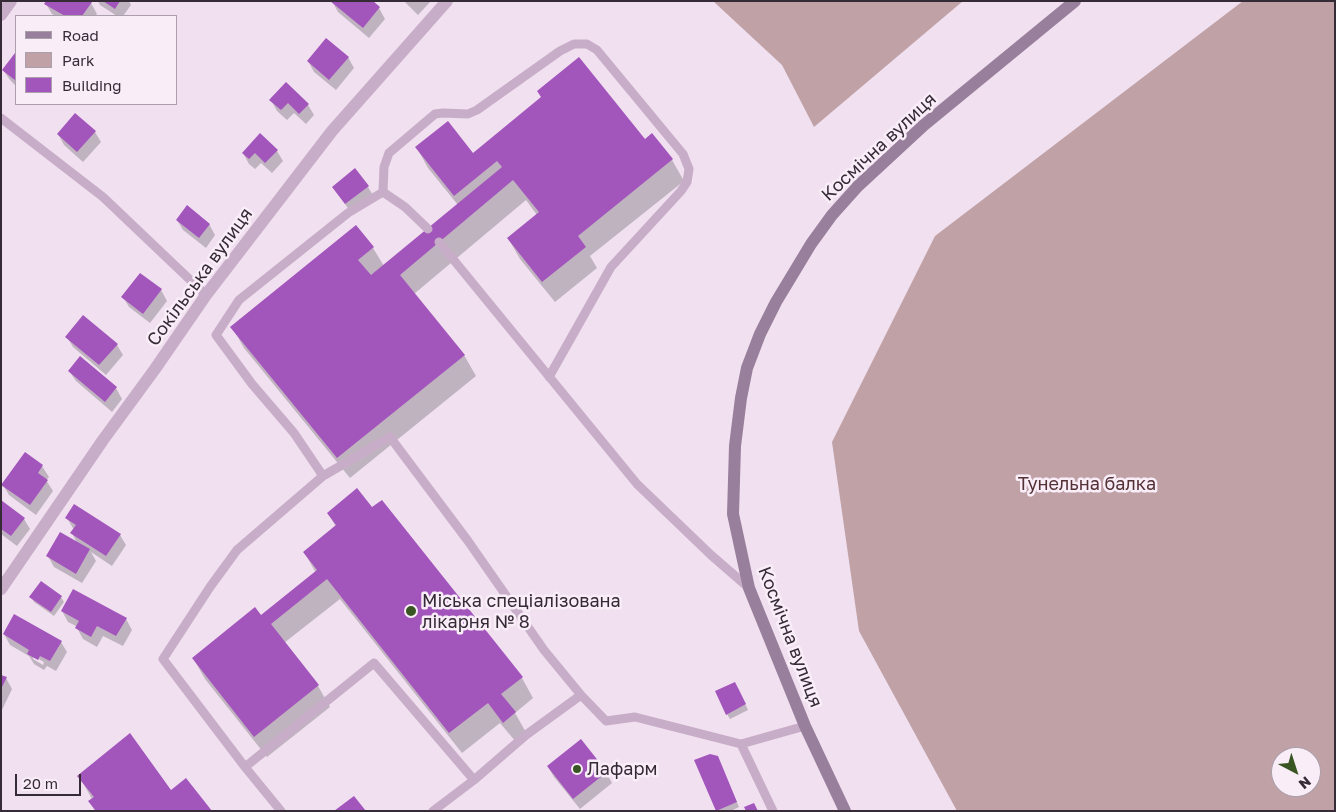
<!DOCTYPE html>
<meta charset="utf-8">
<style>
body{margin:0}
#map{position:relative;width:1336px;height:812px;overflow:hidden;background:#f1e0f0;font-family:"Golos Text",sans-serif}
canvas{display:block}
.frame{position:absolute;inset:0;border:2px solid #352b37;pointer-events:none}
.legend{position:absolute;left:15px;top:15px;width:162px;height:90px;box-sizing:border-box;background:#f9edf8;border:1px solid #ab9fab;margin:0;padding:6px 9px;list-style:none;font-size:15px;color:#352b37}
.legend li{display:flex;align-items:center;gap:10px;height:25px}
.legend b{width:25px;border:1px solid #ab9fab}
.north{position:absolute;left:1271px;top:747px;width:50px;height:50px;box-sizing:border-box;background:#f9edf8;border:1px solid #ab9fab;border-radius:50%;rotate:140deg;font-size:14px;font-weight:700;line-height:20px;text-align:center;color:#352b37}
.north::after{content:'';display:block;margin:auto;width:18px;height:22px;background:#395524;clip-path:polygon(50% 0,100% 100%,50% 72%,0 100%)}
.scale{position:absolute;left:15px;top:774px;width:66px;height:22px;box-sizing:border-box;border:2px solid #352b37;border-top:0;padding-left:6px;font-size:15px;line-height:18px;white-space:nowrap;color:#352b37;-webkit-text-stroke:4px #f9edf8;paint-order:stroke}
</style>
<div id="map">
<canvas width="1336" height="812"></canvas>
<div class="frame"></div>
<ul class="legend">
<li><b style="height:6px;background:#987f9c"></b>Road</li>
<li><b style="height:14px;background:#bfa1a6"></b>Park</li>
<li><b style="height:14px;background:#a255bb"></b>Building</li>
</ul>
<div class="north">N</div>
<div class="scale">20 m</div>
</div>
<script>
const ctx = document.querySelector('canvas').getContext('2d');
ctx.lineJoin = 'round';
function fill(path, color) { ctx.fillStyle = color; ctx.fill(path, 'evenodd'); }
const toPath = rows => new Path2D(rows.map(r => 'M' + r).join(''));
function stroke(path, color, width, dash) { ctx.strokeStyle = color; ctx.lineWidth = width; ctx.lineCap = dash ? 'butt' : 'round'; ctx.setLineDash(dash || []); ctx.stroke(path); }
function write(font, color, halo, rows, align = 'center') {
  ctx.font = font + ' "Golos Text",sans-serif'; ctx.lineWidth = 5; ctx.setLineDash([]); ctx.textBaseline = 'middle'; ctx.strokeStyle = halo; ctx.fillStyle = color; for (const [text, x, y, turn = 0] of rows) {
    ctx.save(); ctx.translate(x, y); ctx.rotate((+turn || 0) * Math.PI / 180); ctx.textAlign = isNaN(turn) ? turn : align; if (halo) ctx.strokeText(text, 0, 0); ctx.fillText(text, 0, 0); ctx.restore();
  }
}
const green = toPath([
 [713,1,963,1,814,127,782,65],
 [1243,1,1335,1,1335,811,957,811,859,631,832,442,935,236],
 [1281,757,1311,757,1311,787,1281,787]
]);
const shadow = toPath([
 [98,1,129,1,131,5,123,16,117,16,100,5],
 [332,1,371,1,379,8,385,19,369,38,338,12],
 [404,1,431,1,418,15],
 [91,3,97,14,95,16,55,16,52,14,46,4],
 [15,55,16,56,16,86,10,80,3,70],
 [348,57,354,68,336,90,314,72,308,61],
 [271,100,308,105,314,115,306,124,294,113,287,120,277,111],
 [95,132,101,142,83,162,64,145,58,134],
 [652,135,672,160,684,181,590,256,597,268,555,302,520,259,508,238,537,215,526,200,414,294,464,355,476,376,350,478,244,348,232,327,373,248,384,266,458,205,428,168,417,148,472,154,645,141],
 [277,151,283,161,272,173,261,163,255,169,249,164,243,153],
 [333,187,368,187,374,197,352,214],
 [177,220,209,224,215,235,206,248,183,230],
 [161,290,167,301,150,323,129,307,123,297],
 [67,337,117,345,123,355,106,375,73,347],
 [80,358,116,388,122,399,112,412,76,381,69,371],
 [25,454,42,466,49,477,46,480,53,491,36,515,9,495,3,485],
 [1,501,24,519,30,529,17,546,1,534],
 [328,513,522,678,533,698,515,713,527,734,516,742,500,723,462,753,340,599,284,643,318,686,330,707,267,757,205,679,193,658,261,617,316,573,304,552,336,527],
 [67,518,120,535,126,545,112,566,91,552,96,561,82,583,54,567,48,556,77,543,72,533,74,530],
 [31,597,61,597,64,602,54,616,34,602],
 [62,611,126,619,132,630,123,646,103,636,97,647,83,639,77,628,78,627,68,622],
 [4,634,61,642,67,652,56,671,47,666,44,670,34,664,29,656,10,645],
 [33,656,44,662,43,665,33,659],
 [1,676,6,678,12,689,1,712],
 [738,688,748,710,730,719,727,714],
 [695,761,720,763,739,807,731,811,717,811],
 [548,767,606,772,612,783,580,809,554,777],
 [79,776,171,792,210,811,95,811,89,801,92,799]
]);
const building = toPath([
 [46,1,90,1,92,2,82,16,65,16,44,4],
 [103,1,120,1,115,9],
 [330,1,373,1,380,7,363,28],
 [326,38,349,57,329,80,307,61],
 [15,53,16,54,16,81,2,70],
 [579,57,645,139,652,133,673,159,578,236,586,247,542,282,507,238,539,212,513,180,400,275,465,355,337,458,230,327,356,225,374,247,358,260,371,275,502,167,497,161,454,196,415,147,448,121,473,153,541,97,537,91],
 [286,82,309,104,299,114,288,103,281,110,269,100],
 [75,113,96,131,77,152,57,134],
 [260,133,278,150,265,163,255,153,249,159,242,153],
 [355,168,369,186,345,204,332,187],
 [187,205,210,224,199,238,176,220],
 [140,273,162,289,143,314,121,297],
 [83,315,118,344,99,365,65,337],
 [80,356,117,387,105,402,68,371],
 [25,452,43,465,38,473,48,480,30,505,1,485],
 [357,488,372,507,382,500,523,677,501,694,516,712,503,723,488,703,449,733,327,579,271,624,319,685,254,737,192,658,255,607,261,615,317,570,303,552,336,525,327,513],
 [1,500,25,518,11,536,1,529],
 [74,504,121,534,106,556,70,533,76,525,65,518],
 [60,532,90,549,76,574,46,556],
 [41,581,62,596,51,612,29,597],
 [73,589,127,618,116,636,97,626,91,637,75,628,79,621,61,611],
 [14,614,62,641,50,661,40,656,38,660,27,654,29,650,3,634],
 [1,675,7,677,1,689],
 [735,682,746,704,726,715,715,691],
 [130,733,171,790,186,778,212,811,96,811,88,801,94,797,77,776],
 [581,739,607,772,573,799,547,766],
 [710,754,718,756,737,802,716,811,694,760],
 [354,796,366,811,334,811],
 [754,803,758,811,746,811,744,807]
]);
const lane = toPath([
 [1,118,103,197,206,295],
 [383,192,384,167,389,153,435,114,443,113,468,114,477,110,560,51,574,44,587,44,597,50,683,154,689,169,687,182,681,191,611,267,549,377],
 [428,229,405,207,383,192,348,213,239,300,216,335,252,384,294,433,323,476,390,437,468,541,544,650,581,695,606,721,635,717,741,744,805,726],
 [439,242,637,484,711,555,749,588],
 [741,744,773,811],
 [245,767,374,663,474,780],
 [281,811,245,767,163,659,210,587,237,550,323,476],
 [433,811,474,780,526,735,581,695]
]);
const street = toPath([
 [1,15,11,1],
 [1,589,103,440,155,369,206,295,332,131,447,1]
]);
const secondary = toPath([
 [845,811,805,726,749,588,733,514,735,446,741,398,747,368,760,334,776,302,811,244,832,215,858,186,924,125,1075,1]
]);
const markers = [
 [411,611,6,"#395524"],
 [577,769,5,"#395524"]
];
const streetNames = [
 ["Космічна вулиця",879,147,-43],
 ["Сокільська вулиця",200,277,-54],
 ["Космічна вулиця",790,637,69]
];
const parkNames = [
 ["Тунельна балка",1087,484]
];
const poiNames = [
 ["Міська спеціалізована",422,601],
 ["лікарня № 8",422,622],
 ["Лафарм",587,769]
];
fill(green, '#bfa1a6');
fill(shadow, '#0003');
fill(building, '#a255bb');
stroke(lane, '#c8adc8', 9);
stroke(street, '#c8adc8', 12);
stroke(secondary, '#987f9c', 12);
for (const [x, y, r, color] of markers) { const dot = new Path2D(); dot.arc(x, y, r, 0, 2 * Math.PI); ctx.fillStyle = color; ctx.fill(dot); stroke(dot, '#f9edf8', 2); }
write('18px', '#352b37', '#f9edf8', streetNames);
write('18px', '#543135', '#f9edf8', parkNames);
write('18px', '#352b37', '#f9edf8', poiNames, 'left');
</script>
